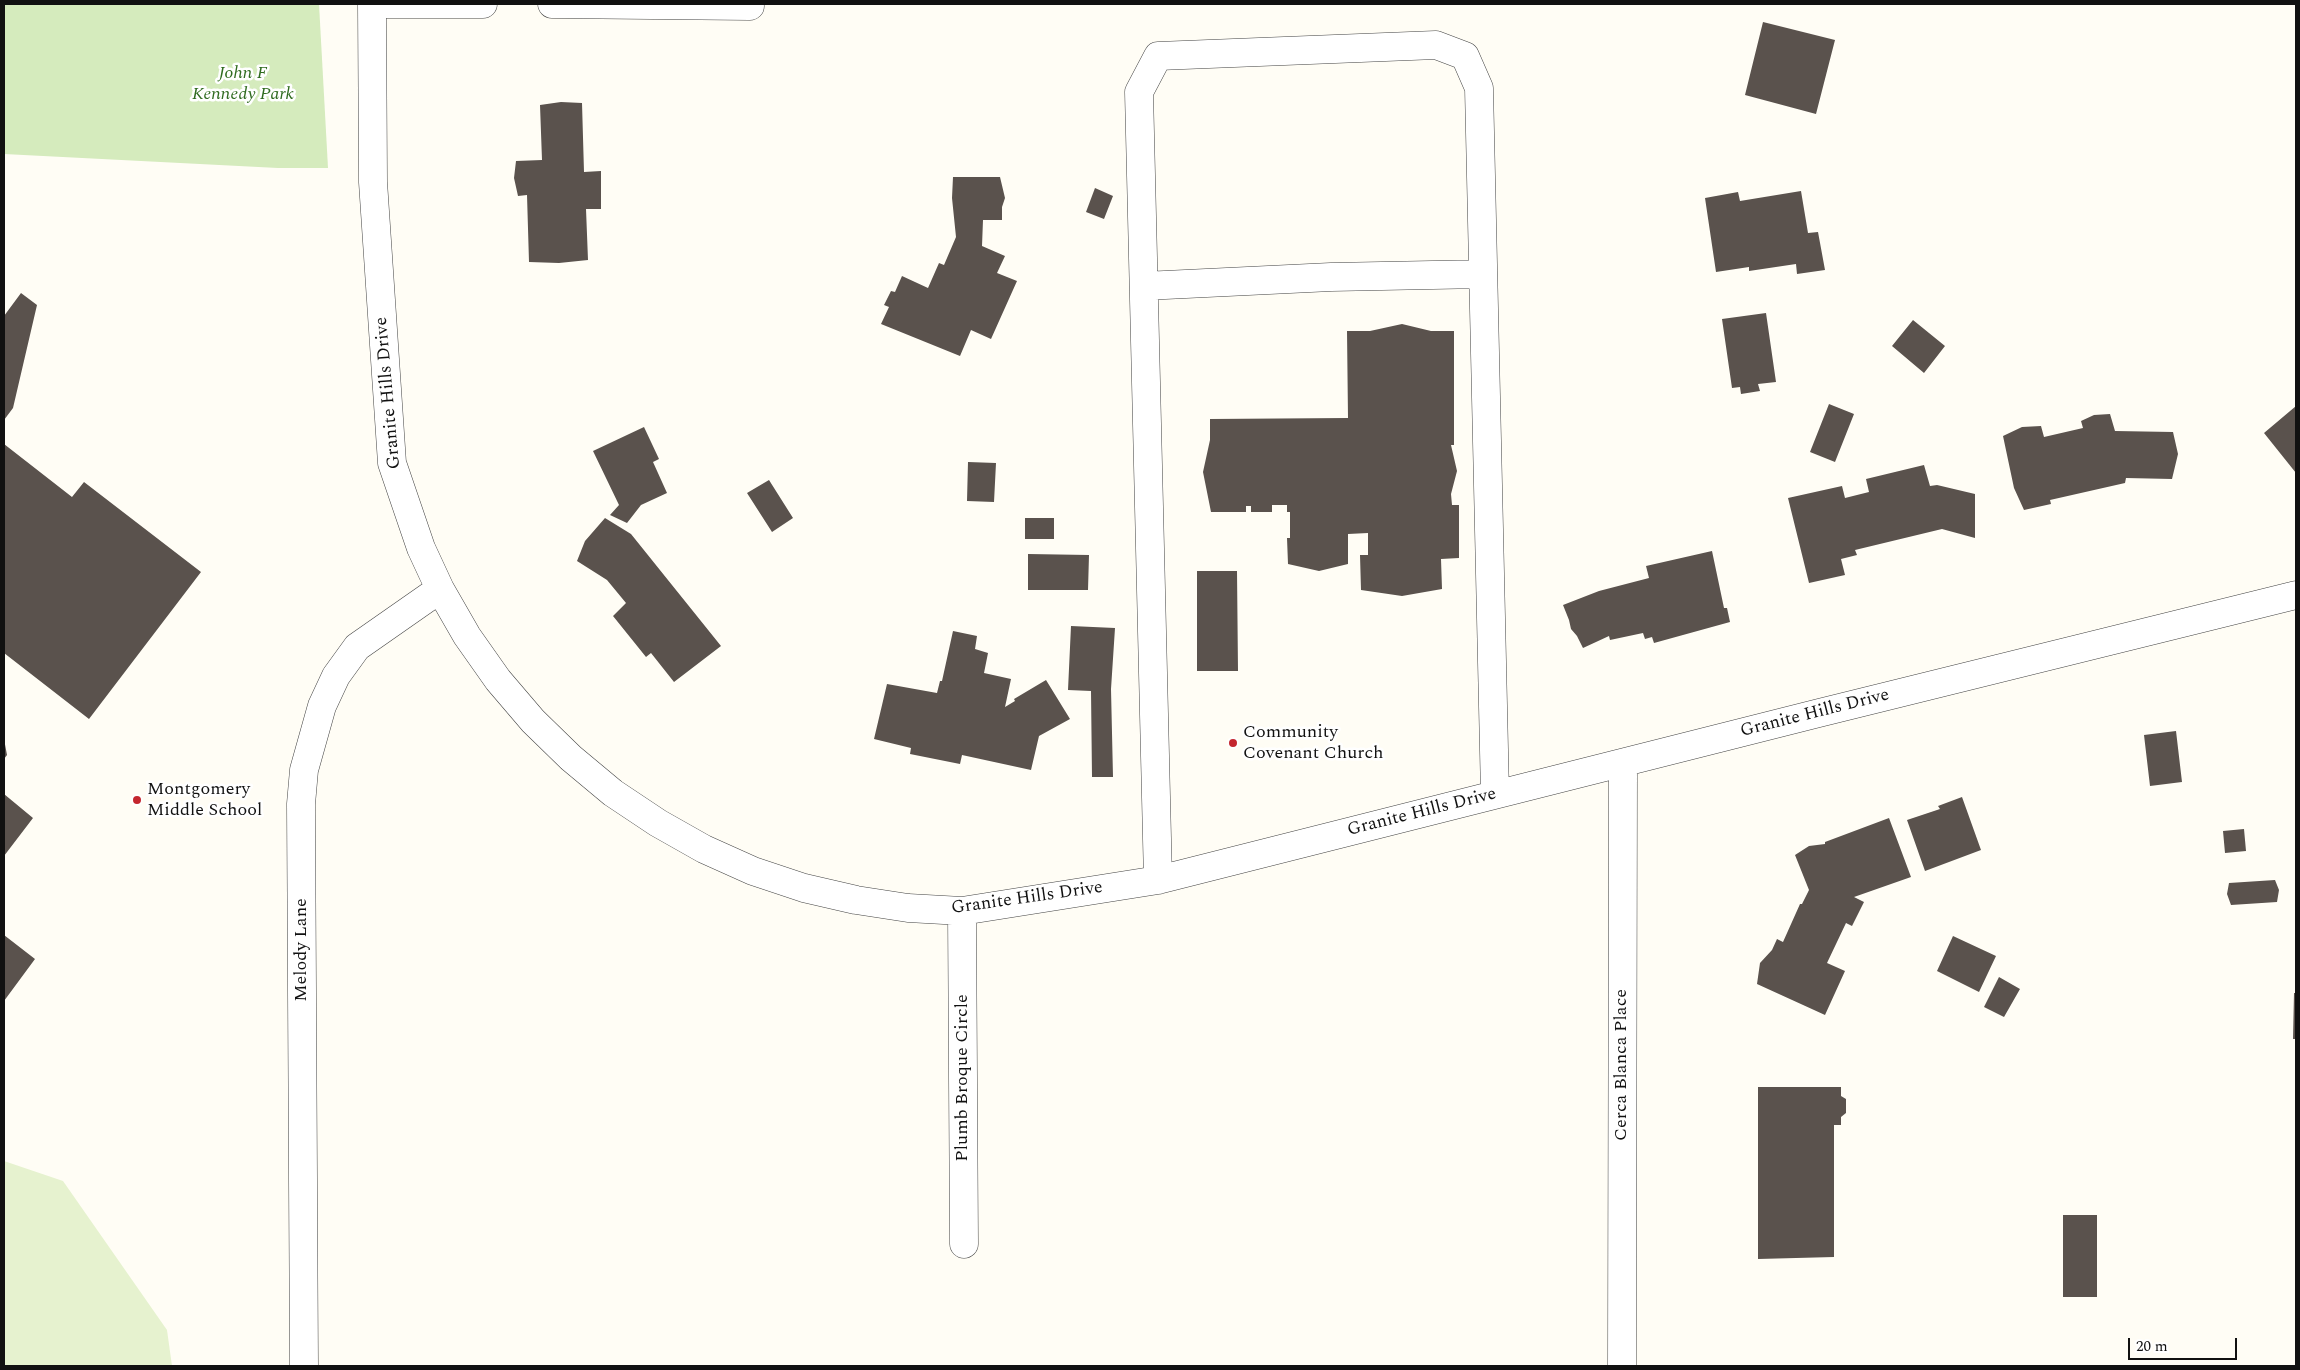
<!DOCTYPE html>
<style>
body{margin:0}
#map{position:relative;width:2300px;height:1370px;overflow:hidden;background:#fffdf5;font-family:Spectral,serif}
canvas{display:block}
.frame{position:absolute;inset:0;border:5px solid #111;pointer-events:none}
.scale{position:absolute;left:2128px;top:1338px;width:109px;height:22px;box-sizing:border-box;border:2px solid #111;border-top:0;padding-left:6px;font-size:15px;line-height:18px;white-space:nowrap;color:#111;-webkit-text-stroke:4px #fff;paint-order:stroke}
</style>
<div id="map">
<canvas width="2300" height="1370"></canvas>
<div class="frame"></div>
<div class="scale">20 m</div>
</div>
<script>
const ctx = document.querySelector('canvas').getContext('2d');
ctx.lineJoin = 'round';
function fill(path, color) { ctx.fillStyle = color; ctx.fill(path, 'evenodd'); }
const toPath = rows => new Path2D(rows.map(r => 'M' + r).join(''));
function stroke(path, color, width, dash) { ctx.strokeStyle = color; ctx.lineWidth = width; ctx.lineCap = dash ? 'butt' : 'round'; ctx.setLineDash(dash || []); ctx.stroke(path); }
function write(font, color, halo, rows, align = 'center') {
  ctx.font = font + ' Spectral,serif'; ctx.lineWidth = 5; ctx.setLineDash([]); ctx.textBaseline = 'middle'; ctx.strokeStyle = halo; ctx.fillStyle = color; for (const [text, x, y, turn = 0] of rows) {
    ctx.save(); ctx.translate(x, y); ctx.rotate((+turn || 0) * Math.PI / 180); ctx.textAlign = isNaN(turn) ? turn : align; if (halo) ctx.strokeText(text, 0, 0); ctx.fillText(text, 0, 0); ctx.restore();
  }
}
const green = toPath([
 [4,4,319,4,328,168,278,168,4,154]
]);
const pitch = toPath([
 [4,1161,63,1181,167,1330,172,1366,4,1366]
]);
const building = toPath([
 [1763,22,1835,40,1816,114,1745,95],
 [561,102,582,103,584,172,601,171,601,209,586,209,588,260,559,263,529,262,527,195,518,196,514,178,516,161,542,160,540,105],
 [953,177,1000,177,1005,198,1002,207,1002,220,983,220,982,246,1005,256,997,273,1017,281,991,339,971,330,960,356,881,324,889,307,884,305,891,291,895,292,902,276,928,288,939,263,944,265,956,237,952,198],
 [1095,188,1113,196,1104,219,1086,212],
 [1801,191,1808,233,1818,232,1825,270,1797,274,1796,264,1749,271,1749,267,1716,272,1705,198,1738,192,1740,201],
 [21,293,37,305,13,408,4,420,4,316],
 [1766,313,1776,382,1758,384,1760,391,1741,394,1740,387,1732,388,1722,319],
 [1913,320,1945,346,1924,373,1892,346],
 [1402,324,1431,331,1454,331,1454,445,1451,445,1457,471,1451,494,1452,505,1459,505,1459,558,1441,559,1442,589,1402,596,1361,590,1360,555,1368,555,1368,533,1348,534,1348,564,1319,571,1288,564,1287,538,1290,538,1290,512,1287,512,1287,505,1272,505,1272,512,1251,512,1251,506,1246,506,1246,512,1211,512,1203,472,1210,440,1210,419,1348,418,1347,331,1370,331],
 [1829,404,1854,414,1835,462,1810,452],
 [2296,406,2296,473,2264,433],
 [2110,414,2115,431,2173,432,2178,454,2172,479,2126,478,2125,483,2050,500,2051,504,2024,510,2014,488,2003,436,2022,427,2041,426,2044,437,2083,428,2081,421,2094,415],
 [644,427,659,459,653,462,667,493,641,505,627,523,610,515,619,505,593,451],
 [4,444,72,497,84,482,201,572,89,719,4,653],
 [968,462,996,463,994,502,967,501],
 [1924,465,1930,486,1937,485,1975,494,1975,538,1942,529,1855,550,1857,555,1841,559,1845,575,1809,583,1788,498,1842,486,1845,498,1869,492,1866,479],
 [769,480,793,518,772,532,747,493],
 [605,518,631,534,721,646,674,682,651,653,646,657,613,616,626,603,607,580,577,561,585,541],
 [1025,518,1054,518,1054,539,1025,539],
 [1712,551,1724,608,1727,608,1730,622,1654,643,1652,637,1645,639,1643,633,1610,640,1609,636,1583,648,1577,636,1571,629,1569,620,1563,605,1599,591,1649,578,1646,566],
 [1028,554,1089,555,1088,590,1028,590],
 [1197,571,1237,571,1238,671,1197,671],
 [1071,626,1115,628,1111,689,1113,777,1092,777,1091,691,1068,690],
 [953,631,977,636,975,649,988,653,984,673,1011,679,1005,707,1015,701,1014,699,1046,680,1070,719,1039,736,1031,770,962,755,960,764,910,754,911,748,874,739,887,684,937,693,940,681,942,681],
 [2176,731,2182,782,2150,786,2144,735],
 [4,739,7,755,4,759],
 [4,794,33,818,4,856],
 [1962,797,1981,850,1925,871,1907,820,1940,809,1938,806],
 [1889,818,1911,877,1854,897,1864,902,1852,926,1846,923,1827,963,1845,971,1825,1015,1757,984,1760,963,1772,950,1777,939,1783,942,1800,904,1802,904,1809,890,1795,855,1809,846,1825,844,1825,842],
 [2244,829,2246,851,2225,853,2223,831],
 [2275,880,2279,890,2277,902,2231,905,2227,894,2229,883],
 [4,935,35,959,4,1001],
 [1953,936,1996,956,1979,992,1937,971],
 [1999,977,2020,989,2004,1017,1984,1007],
 [2294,993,2296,993,2296,1039,2293,1039],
 [1758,1087,1841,1087,1841,1096,1846,1099,1846,1113,1841,1117,1841,1125,1834,1125,1834,1257,1758,1259],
 [2063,1215,2097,1215,2097,1297,2063,1297]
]);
const minor = toPath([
 [372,4,373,182,392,463,421,548,440,589,467,636,498,680,533,721,571,758,613,793,658,823,704,849,753,871,804,888,856,900,908,908,962,911,1158,880,1819,713,2296,595],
 [372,4,483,4],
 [552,4,750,6],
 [1144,286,1331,277,1483,274],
 [1158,880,1139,92,1158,56,1436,45,1465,56,1479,88,1495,794],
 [962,911,964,1244],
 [304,1366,301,804,304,770,322,706,336,676,357,647,440,589],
 [1622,1366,1623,763]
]);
const markers = [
 [1233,743,5,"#c4262e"],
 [137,800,5,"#c4262e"]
];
const parkNames = [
 ["John F",243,74],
 ["Kennedy Park",243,95]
];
const streetNames = [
 ["Granite Hills Drive",389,393,-95],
 ["Granite Hills Drive",1815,714,-14],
 ["Granite Hills Drive",1422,813,-14],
 ["Granite Hills Drive",1027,899,-8],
 ["Melody Lane",302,950,-90],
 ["Cerca Blanca Place",1622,1065,-90],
 ["Plumb Broque Circle",963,1078,-90]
];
const poiNames = [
 ["Community",1243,733],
 ["Covenant Church",1243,754],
 ["Montgomery",147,790],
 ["Middle School",147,811]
];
fill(green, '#d5ebbd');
fill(pitch, '#e6f2cf');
fill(building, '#5a524d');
stroke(minor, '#444', 29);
stroke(minor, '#fff', 28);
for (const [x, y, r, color] of markers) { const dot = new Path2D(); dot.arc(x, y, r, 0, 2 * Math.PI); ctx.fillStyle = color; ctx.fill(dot); stroke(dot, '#fff', 2); }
write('italic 18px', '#2f6b1f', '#fff', parkNames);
write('18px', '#111', '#fff', streetNames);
write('18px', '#111', '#fff', poiNames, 'left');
</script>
